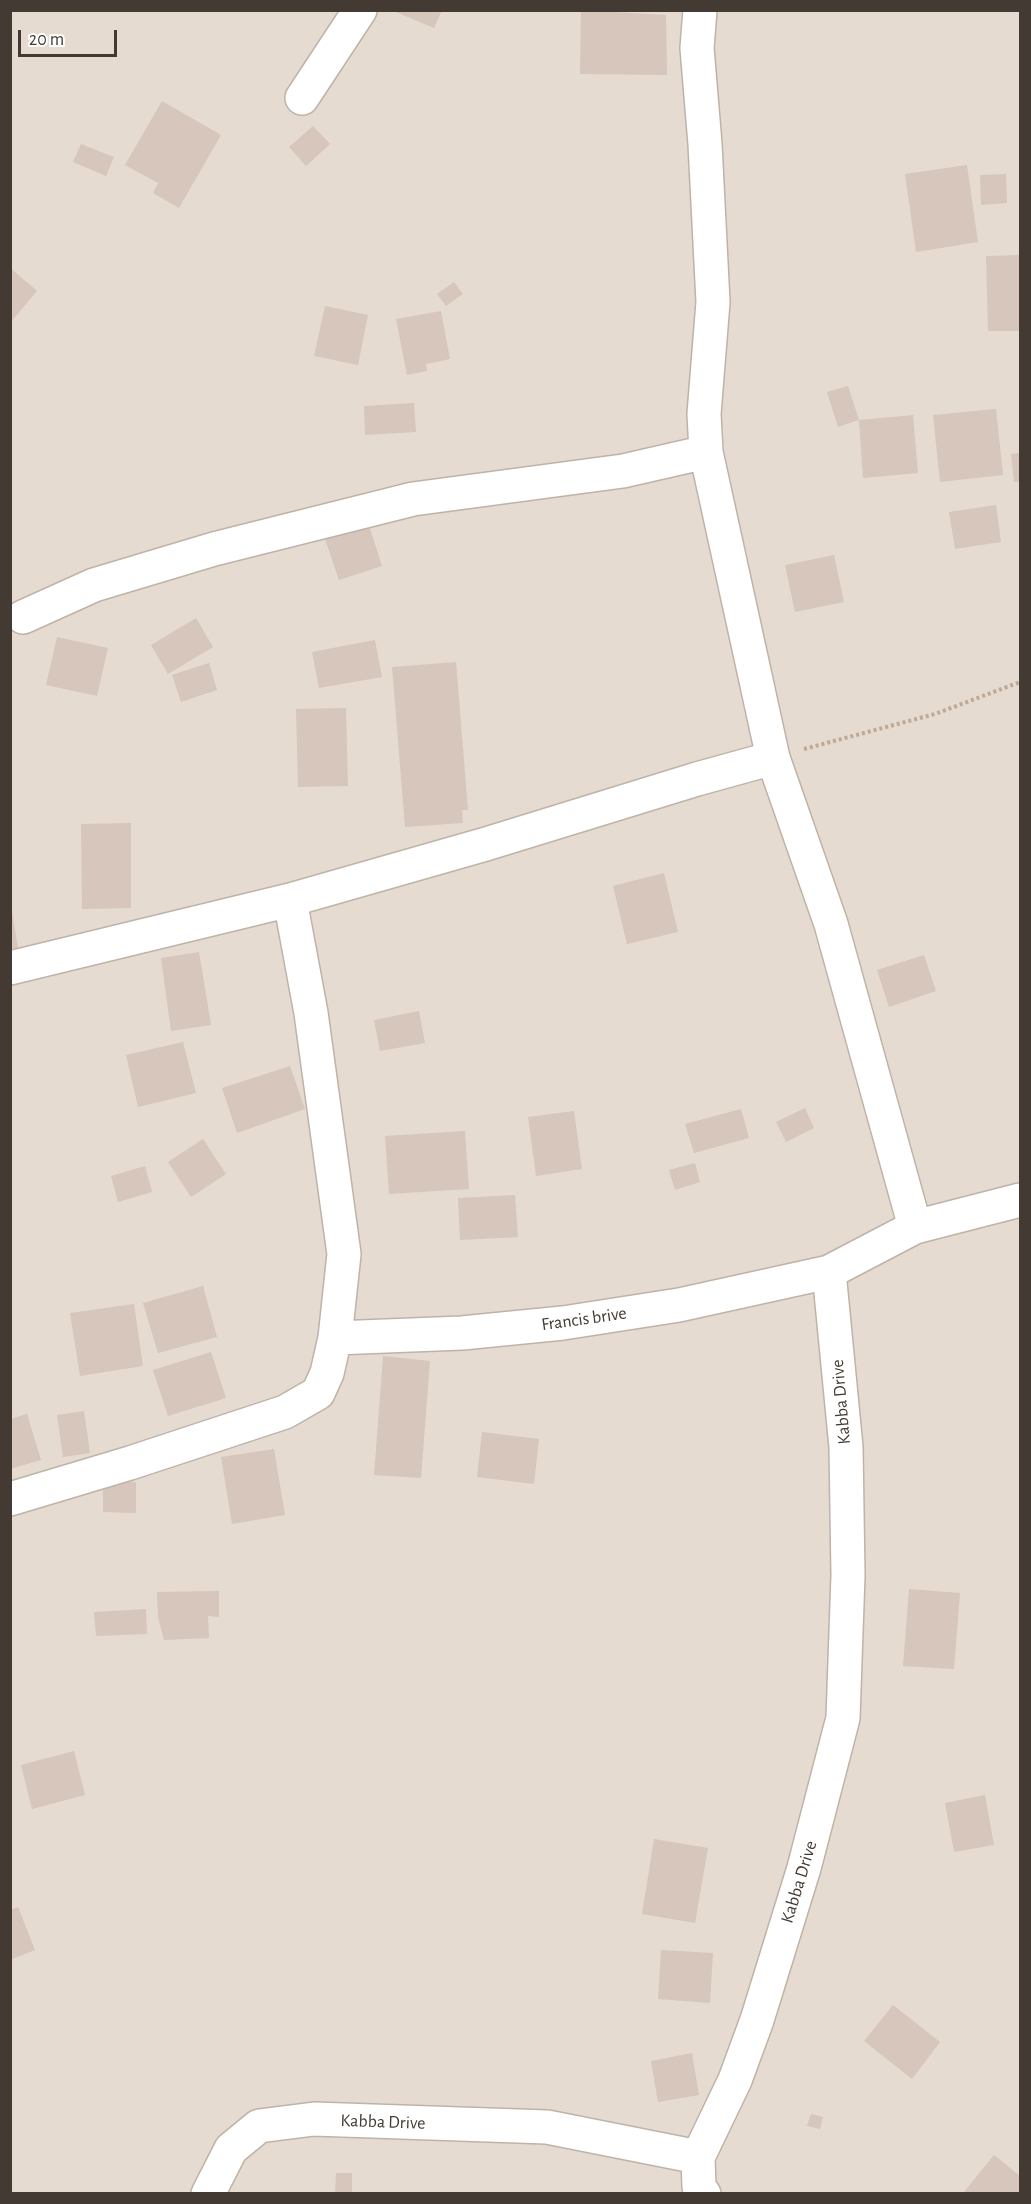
<!DOCTYPE html>
<style>
body{margin:0}
#map{position:relative;width:1031px;height:2204px;overflow:hidden;background:#f1eae2;font-family:"Alegreya Sans",sans-serif}
canvas{display:block}
.frame{position:absolute;inset:0;border:12px solid #433a33;pointer-events:none}
.scale{position:absolute;left:18px;top:30px;width:99px;height:27px;box-sizing:border-box;border:3px solid #433a33;border-top:0;padding-left:8px;font-size:18px;line-height:21px;white-space:nowrap;color:#433a33;-webkit-text-stroke:4px #fff;paint-order:stroke}
</style>
<div id="map">
<canvas width="1031" height="2204"></canvas>
<div class="frame"></div>
<div class="scale">20 m</div>
</div>
<script>
const ctx = document.querySelector('canvas').getContext('2d');
ctx.lineJoin = 'round';
function fill(path, color) { ctx.fillStyle = color; ctx.fill(path, 'evenodd'); }
const toPath = rows => new Path2D(rows.map(r => 'M' + r).join(''));
function stroke(path, color, width, dash) { ctx.strokeStyle = color; ctx.lineWidth = width; ctx.lineCap = dash ? 'butt' : 'round'; ctx.setLineDash(dash || []); ctx.stroke(path); }
function write(font, color, halo, rows, align = 'center') {
  ctx.font = font + ' "Alegreya Sans",sans-serif'; ctx.lineWidth = 4.5; ctx.setLineDash([]); ctx.textBaseline = 'middle'; ctx.strokeStyle = halo; ctx.fillStyle = color; for (const [text, x, y, turn = 0] of rows) {
    ctx.save(); ctx.translate(x, y); ctx.rotate((+turn || 0) * Math.PI / 180); ctx.textAlign = isNaN(turn) ? turn : align; if (halo) ctx.strokeText(text, 0, 0); ctx.fillText(text, 0, 0); ctx.restore();
  }
}
const residential = toPath([
 [11,11,1020,11,1020,2193,11,2193]
]);
const building = toPath([
 [391,10,442,10,434,28],
 [581,10,666,15,667,75,580,74],
 [162,101,221,135,179,208,153,193,158,183,125,165],
 [313,126,330,144,306,166,289,147],
 [81,144,114,157,106,176,73,162],
 [967,165,978,242,916,252,905,174],
 [1006,174,1007,203,981,205,980,175],
 [1020,255,1020,331,988,331,986,256],
 [10,268,37,291,10,323],
 [454,282,463,294,446,306,437,294],
 [325,306,368,315,358,365,314,356],
 [441,311,450,359,426,364,427,371,407,375,396,319],
 [848,386,859,420,838,427,827,392],
 [414,403,416,432,365,435,364,406],
 [996,409,1003,475,940,482,933,415],
 [913,415,918,473,863,478,859,420],
 [1020,453,1020,482,1014,482,1011,454],
 [996,505,1001,542,955,549,949,512],
 [368,522,382,566,339,580,324,536],
 [834,555,844,602,795,612,785,565],
 [196,618,213,647,168,674,151,645],
 [57,637,108,648,97,696,46,685],
 [375,640,382,677,319,688,312,652],
 [456,662,468,810,462,810,463,823,405,827,392,667],
 [209,663,217,690,181,702,172,675],
 [346,708,348,786,298,787,296,709],
 [131,823,131,908,82,909,81,824],
 [664,873,678,932,627,944,613,886],
 [10,899,18,948,10,949],
 [199,952,211,1025,171,1031,161,958],
 [924,955,936,991,889,1007,877,970],
 [419,1011,425,1043,380,1051,374,1020],
 [183,1042,196,1093,138,1107,126,1055],
 [290,1066,305,1109,237,1133,222,1088],
 [805,1108,814,1128,786,1142,776,1122],
 [741,1109,749,1138,694,1153,685,1124],
 [574,1111,582,1169,536,1176,528,1117],
 [465,1131,469,1189,389,1194,385,1136],
 [203,1139,226,1174,191,1197,168,1162],
 [695,1163,700,1182,675,1190,669,1170],
 [145,1166,152,1192,118,1202,111,1176],
 [515,1195,518,1237,460,1240,458,1198],
 [203,1286,217,1337,158,1353,143,1303],
 [134,1304,143,1366,80,1376,70,1313],
 [211,1352,226,1398,168,1416,153,1370],
 [383,1356,430,1361,421,1478,374,1475],
 [84,1411,90,1453,63,1457,57,1415],
 [27,1414,41,1460,10,1469,10,1419],
 [482,1432,539,1439,534,1484,477,1477],
 [274,1449,285,1515,232,1524,221,1457],
 [103,1482,136,1482,136,1513,103,1512],
 [909,1589,960,1593,954,1669,903,1666],
 [219,1591,219,1617,208,1616,209,1638,164,1640,158,1617,157,1592],
 [146,1609,147,1634,96,1636,94,1612],
 [74,1751,85,1795,32,1809,21,1765],
 [985,1795,994,1845,954,1852,945,1803],
 [654,1839,708,1848,695,1923,642,1914],
 [18,1907,35,1950,10,1960,10,1910],
 [661,1950,713,1953,710,2003,658,1999],
 [893,2005,940,2042,912,2079,864,2041],
 [692,2053,699,2095,658,2102,651,2061],
 [811,2114,823,2117,820,2129,807,2126],
 [994,2155,1020,2176,1020,2194,966,2194,964,2192],
 [336,2173,352,2173,352,2194,335,2194]
]);
const path = toPath([
 [804,749,935,714,1020,682]
]);
const street = toPath([
 [700,10,697,48,705,144,713,302,704,414,706,452,773,758,831,924,915,1227],
 [302,98,360,10],
 [23,617,94,585,214,549,413,499,623,471,706,452],
 [10,968,290,900,486,844,697,779,773,758],
 [335,1338,462,1333,563,1323,679,1305,829,1272],
 [10,1499,130,1463,285,1412,318,1393,327,1373,335,1338,344,1254,311,1013,290,900],
 [208,2194,231,2149,259,2126,314,2119,547,2127,698,2157],
 [704,2194,699,2187,698,2157,735,2080,757,2020,804,1868,843,1718,848,1575,846,1447,829,1272,915,1227,1020,1200]
]);
const streetNames = [
 ["Francis brive",584,1319,-8],
 ["Kabba Drive",841,1402,-95],
 ["Kabba Drive",799,1882,-73],
 ["Kabba Drive",383,2122,2]
];
fill(residential, '#e5dbd0');
fill(building, '#d6c6bb');
stroke(street, '#bfb3a8', 36);
stroke(path, '#bea996', 4, [3, 3]);
stroke(street, '#fff', 33);
write('18px', '#433a33', '#fff', streetNames);
</script>
